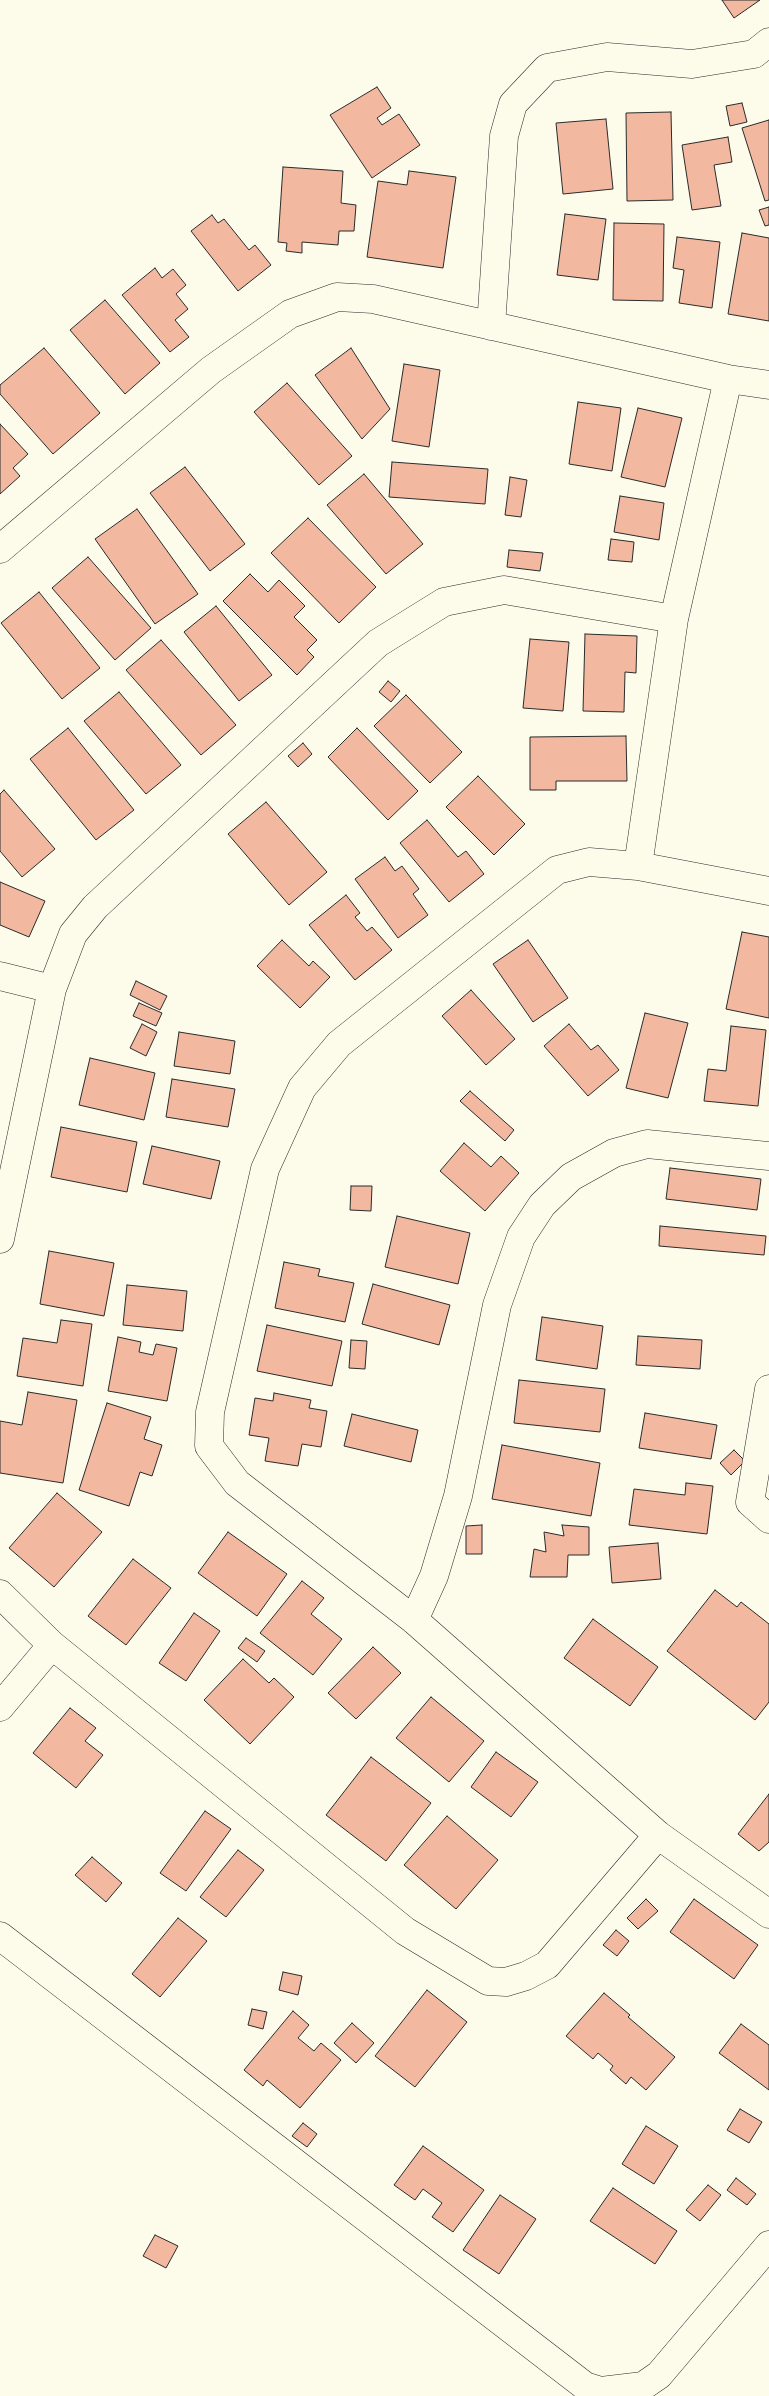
<!DOCTYPE html>
<style>
body{margin:0}
canvas{display:block;background:#fdfbea}
</style>
<canvas width="769" height="2396"></canvas>
<script>
const ctx = document.querySelector('canvas').getContext('2d');
ctx.lineJoin = 'round';
function fill(path, color) { ctx.fillStyle = color; ctx.fill(path, 'evenodd'); }
const toPath = rows => new Path2D(rows.map(r => 'M' + r).join(''));
function stroke(path, color, width, dash) { ctx.strokeStyle = color; ctx.lineWidth = width; ctx.lineCap = dash ? 'butt' : 'round'; ctx.setLineDash(dash || []); ctx.stroke(path); }
const building = toPath([
 [722,0,760,0,734,18,722,0],
 [377,87,391,108,377,118,382,125,399,114,420,145,372,178,330,115,377,87],
 [742,103,747,122,730,126,726,106,742,103],
 [671,112,673,200,627,201,626,113,671,112],
 [606,119,613,189,563,194,556,123,606,119],
 [769,120,769,200,765,201,742,128,769,120],
 [728,137,732,162,714,165,721,206,692,210,682,145,728,137],
 [283,167,343,171,341,203,356,205,354,231,339,231,338,245,302,242,302,253,286,251,287,243,278,242,283,167],
 [409,171,456,177,443,268,367,257,378,181,407,185,409,171],
 [769,207,769,225,765,226,759,210,769,207],
 [565,214,606,219,598,280,557,275,565,214],
 [212,215,218,223,224,219,249,250,255,245,271,265,238,291,191,231,212,215],
 [614,223,664,224,663,301,613,300,614,223],
 [742,233,769,238,769,321,728,314,742,233],
 [677,237,720,242,712,308,679,303,684,270,673,268,677,237],
 [155,268,162,278,173,269,186,285,176,294,188,309,175,320,189,337,170,352,122,295,155,268],
 [105,300,160,363,125,394,70,330,105,300],
 [44,348,100,413,53,454,0,394,0,385,44,348],
 [351,348,390,409,362,439,315,375,351,348],
 [404,364,440,370,429,447,392,441,404,364],
 [287,383,352,456,319,485,254,412,287,383],
 [578,402,621,408,612,471,569,464,578,402],
 [638,408,682,418,665,487,621,477,638,408],
 [0,424,28,454,13,468,20,476,0,494,0,424],
 [392,462,488,469,485,504,389,497,392,462],
 [185,467,245,544,210,571,150,493,185,467],
 [364,474,423,544,386,574,327,505,364,474],
 [510,477,527,480,521,517,505,515,510,477],
 [620,496,664,503,659,540,614,532,620,496],
 [137,509,198,594,155,624,95,539,137,509],
 [308,518,376,587,339,623,271,553,308,518],
 [611,539,634,542,632,562,608,560,611,539],
 [509,550,543,553,540,571,507,567,509,550],
 [88,557,151,628,115,660,52,588,88,557],
 [250,574,268,592,279,580,305,606,294,617,317,640,307,650,314,657,297,675,223,601,250,574],
 [39,592,100,668,62,699,1,623,39,592],
 [216,606,272,675,239,701,184,632,216,606],
 [585,634,637,636,636,673,625,672,624,712,583,711,585,634],
 [530,639,569,642,563,711,523,708,530,639],
 [161,640,236,725,201,755,126,670,161,640],
 [388,681,400,691,391,702,379,692,388,681],
 [119,692,181,765,146,794,84,721,119,692],
 [406,695,462,752,430,783,374,726,406,695],
 [68,728,134,810,96,840,30,759,68,728],
 [357,728,418,791,388,820,328,757,357,728],
 [626,736,627,781,556,781,556,790,530,790,530,737,626,736],
 [303,743,312,754,298,767,288,756,303,743],
 [478,776,525,824,494,855,446,807,478,776],
 [4,790,55,849,22,877,0,851,0,794,4,790],
 [266,802,327,872,289,905,228,834,266,802],
 [427,820,458,857,466,851,484,874,449,902,400,843,427,820],
 [385,857,395,871,402,866,419,889,413,894,428,915,398,938,355,879,385,857],
 [0,882,45,901,29,937,0,925,0,882],
 [346,895,360,913,355,917,367,931,372,927,392,950,355,980,309,925,346,895],
 [742,932,769,937,769,1018,726,1009,742,932],
 [282,940,309,966,313,961,330,977,300,1008,257,966,282,940],
 [528,940,568,998,533,1022,493,964,528,940],
 [136,981,167,996,160,1010,130,995,136,981],
 [471,990,515,1039,486,1065,442,1016,471,990],
 [139,1003,162,1013,156,1026,133,1016,139,1003],
 [645,1013,688,1023,668,1098,626,1088,645,1013],
 [142,1024,157,1032,146,1056,130,1048,142,1024],
 [569,1024,591,1050,598,1045,619,1070,588,1096,544,1046,569,1024],
 [731,1026,766,1030,758,1106,704,1101,708,1069,726,1071,731,1026],
 [179,1032,235,1041,230,1074,174,1066,179,1032],
 [90,1058,155,1073,144,1120,79,1105,90,1058],
 [172,1079,235,1089,228,1127,166,1117,172,1079],
 [470,1091,514,1130,505,1141,460,1101,470,1091],
 [61,1127,137,1142,127,1192,51,1177,61,1127],
 [464,1143,491,1167,501,1156,519,1173,485,1211,440,1171,464,1143],
 [152,1146,220,1161,211,1199,143,1184,152,1146],
 [670,1168,761,1179,757,1210,666,1199,670,1168],
 [351,1186,372,1186,371,1211,350,1210,351,1186],
 [397,1216,470,1233,458,1284,385,1267,397,1216],
 [660,1226,766,1236,764,1255,659,1246,660,1226],
 [49,1251,114,1263,104,1316,40,1304,49,1251],
 [284,1262,320,1269,318,1276,354,1283,345,1322,275,1308,284,1262],
 [373,1284,450,1305,439,1345,362,1324,373,1284],
 [127,1285,187,1291,183,1331,123,1325,127,1285],
 [542,1317,603,1326,597,1369,536,1360,542,1317],
 [61,1320,92,1324,83,1386,17,1376,23,1338,57,1343,61,1320],
 [267,1325,342,1341,332,1386,257,1371,267,1325],
 [638,1336,702,1340,700,1369,636,1365,638,1336],
 [118,1337,141,1342,139,1352,153,1355,156,1344,177,1348,167,1401,108,1391,118,1337],
 [351,1340,367,1341,365,1369,349,1368,351,1340],
 [519,1380,605,1389,600,1432,514,1423,519,1380],
 [28,1392,77,1400,63,1483,0,1473,0,1421,22,1425,28,1392],
 [274,1393,311,1400,309,1408,327,1411,321,1447,302,1444,298,1466,265,1461,269,1438,249,1435,255,1398,273,1401,274,1393],
 [107,1403,151,1417,144,1439,162,1445,152,1476,140,1472,129,1506,79,1490,107,1403],
 [645,1413,717,1425,711,1459,639,1448,645,1413],
 [352,1414,418,1430,411,1462,344,1446,352,1414],
 [502,1445,600,1463,591,1516,492,1499,502,1445],
 [734,1450,745,1461,731,1475,720,1463,734,1450],
 [686,1483,713,1486,707,1534,629,1525,634,1489,685,1495,686,1483],
 [57,1493,102,1532,54,1587,9,1548,57,1493],
 [482,1525,482,1554,466,1554,466,1526,482,1525],
 [562,1525,589,1527,589,1555,568,1555,567,1577,530,1577,534,1549,546,1552,544,1532,564,1536,562,1525],
 [228,1532,287,1574,257,1616,198,1573,228,1532],
 [658,1543,661,1579,612,1583,609,1547,658,1543],
 [133,1559,171,1588,126,1645,88,1616,133,1559],
 [302,1581,324,1598,311,1614,342,1639,313,1675,260,1633,302,1581],
 [715,1590,737,1607,741,1602,769,1624,769,1702,755,1720,667,1651,715,1590],
 [194,1613,220,1631,186,1681,159,1663,194,1613],
 [593,1619,658,1667,630,1706,564,1658,593,1619],
 [246,1638,265,1651,257,1662,238,1648,246,1638],
 [373,1647,401,1673,356,1719,328,1693,373,1647],
 [243,1659,269,1683,274,1678,294,1697,250,1744,204,1700,243,1659],
 [431,1697,484,1741,449,1782,396,1738,431,1697],
 [70,1708,96,1728,85,1741,103,1755,76,1788,33,1753,70,1708],
 [496,1752,538,1782,511,1817,471,1787,496,1752],
 [371,1757,431,1803,386,1861,326,1815,371,1757],
 [769,1794,769,1842,759,1851,738,1834,769,1794],
 [205,1811,231,1829,186,1891,160,1873,205,1811],
 [447,1816,498,1860,456,1909,404,1865,447,1816],
 [238,1850,264,1870,226,1917,200,1897,238,1850],
 [92,1857,122,1883,106,1902,75,1875,92,1857],
 [646,1899,658,1911,638,1929,627,1918,646,1899],
 [694,1899,758,1945,734,1979,670,1932,694,1899],
 [178,1918,207,1941,160,1997,132,1974,178,1918],
 [616,1930,629,1941,617,1956,603,1945,616,1930],
 [283,1972,302,1976,298,1995,279,1990,283,1972],
 [427,1990,467,2022,415,2087,375,2056,427,1990],
 [604,1993,630,2015,628,2017,675,2057,646,2090,631,2077,626,2084,610,2070,613,2066,598,2053,593,2059,566,2036,604,1993],
 [252,2009,267,2012,263,2029,248,2025,252,2009],
 [293,2011,309,2025,298,2038,314,2051,321,2043,341,2060,300,2108,267,2080,263,2086,244,2070,293,2011],
 [352,2023,374,2043,356,2063,334,2043,352,2023],
 [741,2024,769,2045,769,2090,719,2053,741,2024],
 [740,2109,762,2122,749,2143,727,2130,740,2109],
 [303,2123,317,2134,307,2147,292,2136,303,2123],
 [646,2126,678,2146,654,2184,622,2164,646,2126],
 [423,2146,484,2190,453,2232,432,2217,442,2203,423,2189,415,2200,394,2185,423,2146],
 [736,2178,756,2194,747,2205,727,2190,736,2178],
 [708,2185,721,2195,700,2221,686,2210,708,2185],
 [613,2188,677,2231,655,2264,590,2221,613,2188],
 [500,2195,536,2219,499,2274,463,2250,500,2195],
 [155,2235,178,2246,166,2268,143,2256,155,2235]
]);
const minor = toPath([
 [491,326,504,136,513,104,547,68,607,57,692,64,754,54,769,42],
 [0,549,211,370,290,314,337,297,373,299,728,379,769,385],
 [638,866,674,619,728,379],
 [769,891,638,866,589,862,557,870,339,1044,302,1088,265,1169,210,1412,209,1446,237,1483,414,1620,658,1835,769,1914],
 [0,976,52,989],
 [0,1239,52,989,73,934,95,907,378,643,444,602,504,590,674,619],
 [769,1389,750,1502,769,1519],
 [0,1594,52,1645,405,1931,488,1981,506,1982,526,1976,547,1965,658,1835],
 [414,1620,434,1576,458,1496,497,1305,521,1237,542,1205,571,1177,614,1153,647,1144,769,1156],
 [0,1707,52,1645],
 [0,1936,585,2386,601,2391,643,2386,659,2375,769,2245]
]);
fill(building, '#f2b8a0');
stroke(building, '#2b2b2b', 1);
stroke(minor, '#2b2b2b', 29);
stroke(minor, '#fdfbea', 28);
</script>
